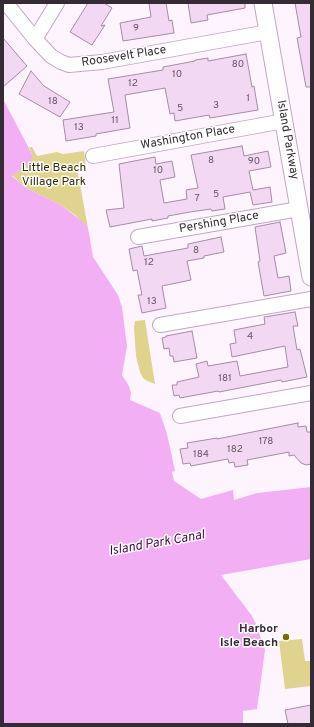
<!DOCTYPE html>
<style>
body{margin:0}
#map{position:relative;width:314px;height:727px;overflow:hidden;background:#fef4fe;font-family:Overpass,sans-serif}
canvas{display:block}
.frame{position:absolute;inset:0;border:4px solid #352b35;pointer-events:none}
</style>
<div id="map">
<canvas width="314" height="727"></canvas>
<div class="frame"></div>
</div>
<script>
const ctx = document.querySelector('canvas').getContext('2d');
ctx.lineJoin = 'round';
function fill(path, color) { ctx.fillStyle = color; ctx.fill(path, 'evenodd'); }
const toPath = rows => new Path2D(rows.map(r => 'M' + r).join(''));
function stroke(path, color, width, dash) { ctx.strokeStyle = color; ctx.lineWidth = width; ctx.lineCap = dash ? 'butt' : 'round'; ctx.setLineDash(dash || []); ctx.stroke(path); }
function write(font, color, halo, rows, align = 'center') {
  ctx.font = font + ' Overpass,sans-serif'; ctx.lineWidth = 3; ctx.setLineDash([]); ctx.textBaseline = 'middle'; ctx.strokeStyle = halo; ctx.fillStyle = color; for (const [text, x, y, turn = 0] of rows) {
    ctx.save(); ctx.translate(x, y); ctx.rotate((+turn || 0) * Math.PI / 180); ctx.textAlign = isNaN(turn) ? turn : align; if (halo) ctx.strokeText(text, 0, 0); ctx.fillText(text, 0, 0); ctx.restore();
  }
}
const green = toPath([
 [29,147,32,147,37,156,57,152,63,154,84,151,86,166,77,168,88,228,75,215,61,205,26,188,12,175,26,166,32,154],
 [145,320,155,384,147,381,143,378,140,372,136,356,134,328,135,321],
 [302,639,305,661,311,661,311,686,285,689,279,641]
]);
const water = toPath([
 [3,99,32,154,31,162,26,166,12,176,26,188,61,205,83,222,88,228,93,257,118,295,122,307,127,346,122,375,129,386,131,393,130,400,160,413,167,434,175,471,172,472,174,481,201,499,233,490,234,500,257,493,311,487,311,559,221,575,252,616,256,624,265,650,257,709,243,711,243,724,3,724]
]);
const building = toPath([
 [88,3,104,3,112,8,101,26,105,25,92,45,70,32,88,3],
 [149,3,166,3,169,21,172,20,174,33,123,41,120,23,151,17,149,3],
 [188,3,245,3,245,8,207,15,208,20,191,23,188,3],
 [295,3,311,3,311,87,306,87,297,38,301,37,295,3],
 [3,38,27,66,3,87,3,38],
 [246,54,252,87,254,86,258,110,210,118,209,115,175,121,174,113,170,114,165,88,125,95,130,128,96,134,96,136,66,141,63,120,114,112,108,79,163,70,163,67,195,61,195,60,208,58,208,61,246,54],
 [31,71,44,86,70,102,60,117,19,94,31,71],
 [242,146,244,156,268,151,271,167,249,171,253,190,270,187,272,202,253,205,250,192,223,197,225,209,212,211,211,209,190,212,168,216,168,218,152,221,152,219,110,227,106,210,124,208,119,164,155,157,156,164,172,161,175,177,160,180,164,203,187,199,186,190,198,188,191,155,242,146],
 [280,222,286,253,274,256,278,278,289,276,291,291,264,296,258,262,260,261,255,227,280,222],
 [221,237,224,252,204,256,204,258,187,261,191,280,162,286,166,308,142,313,138,295,142,295,137,270,133,271,129,249,142,246,144,256,188,248,188,244,221,237],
 [295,312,298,326,293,326,297,350,300,349,307,377,282,382,281,380,219,392,218,391,180,398,179,395,174,396,172,385,177,385,177,382,199,377,196,364,207,361,208,366,237,361,240,376,288,367,285,346,232,357,230,344,236,343,234,330,265,324,264,317,295,312],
 [192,331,197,358,174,362,173,356,170,356,169,348,164,349,162,338,166,337,166,336,192,331],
 [298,423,298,427,306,426,307,432,311,432,311,464,306,465,301,463,294,455,289,456,289,452,247,460,248,465,235,467,234,462,229,463,228,459,191,466,190,463,183,464,180,449,188,448,187,443,217,438,217,439,298,423],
 [311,705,311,724,288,724,285,710,311,705]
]);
const minor = toPath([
 [6,3,35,39,51,56,61,62,69,65,102,62,268,32],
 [35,39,57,3],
 [93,156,284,121],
 [138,237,299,209],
 [160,325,311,299],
 [180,416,311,393]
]);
const tertiary = toPath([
 [263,3,311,277]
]);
const markers = [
 [286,637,4,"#796c05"]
];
const numberNames = [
 ["9",136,29],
 ["80",238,65],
 ["10",177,75],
 ["12",133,84],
 ["1",248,99],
 ["18",53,102],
 ["3",216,106],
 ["5",180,109],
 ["11",115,121],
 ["13",79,128],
 ["8",211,161],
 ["90",254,162],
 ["10",158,171],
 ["5",216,195],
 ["7",197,199],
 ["8",196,251],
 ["12",149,263],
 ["13",152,302],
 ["4",250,337],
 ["181",225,379],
 ["178",266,442],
 ["182",235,450],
 ["184",201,455]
];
const streetNames = [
 ["Roosevelt Place",124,57,-9],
 ["Washington Place",188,138,-10],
 ["Island Parkway",287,140,80],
 ["Pershing Place",219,223,-10]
];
const parkNames = [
 ["Little Beach",54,169],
 ["Village Park",54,183]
];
const poiNames = [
 ["Harbor",278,630],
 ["Isle Beach",278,644]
];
const waterNames = [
 ["Island Park Canal",157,544,-10]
];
fill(green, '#dfd38e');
fill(water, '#f2aff3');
fill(building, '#f3d8f3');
stroke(building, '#a48ca4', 1);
stroke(minor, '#c1a8c1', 16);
stroke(tertiary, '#c1a8c1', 19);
stroke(minor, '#fff', 14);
stroke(tertiary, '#fff', 17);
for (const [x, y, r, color] of markers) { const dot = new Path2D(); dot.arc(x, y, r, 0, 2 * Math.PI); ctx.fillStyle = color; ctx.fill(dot); stroke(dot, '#fff', 1.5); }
write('10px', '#645664', null, numberNames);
write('12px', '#352b35', '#fff', streetNames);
write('12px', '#322c01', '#fff', parkNames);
write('bold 12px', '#352b35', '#fff', poiNames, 'right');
write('italic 13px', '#440847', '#fff', waterNames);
</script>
